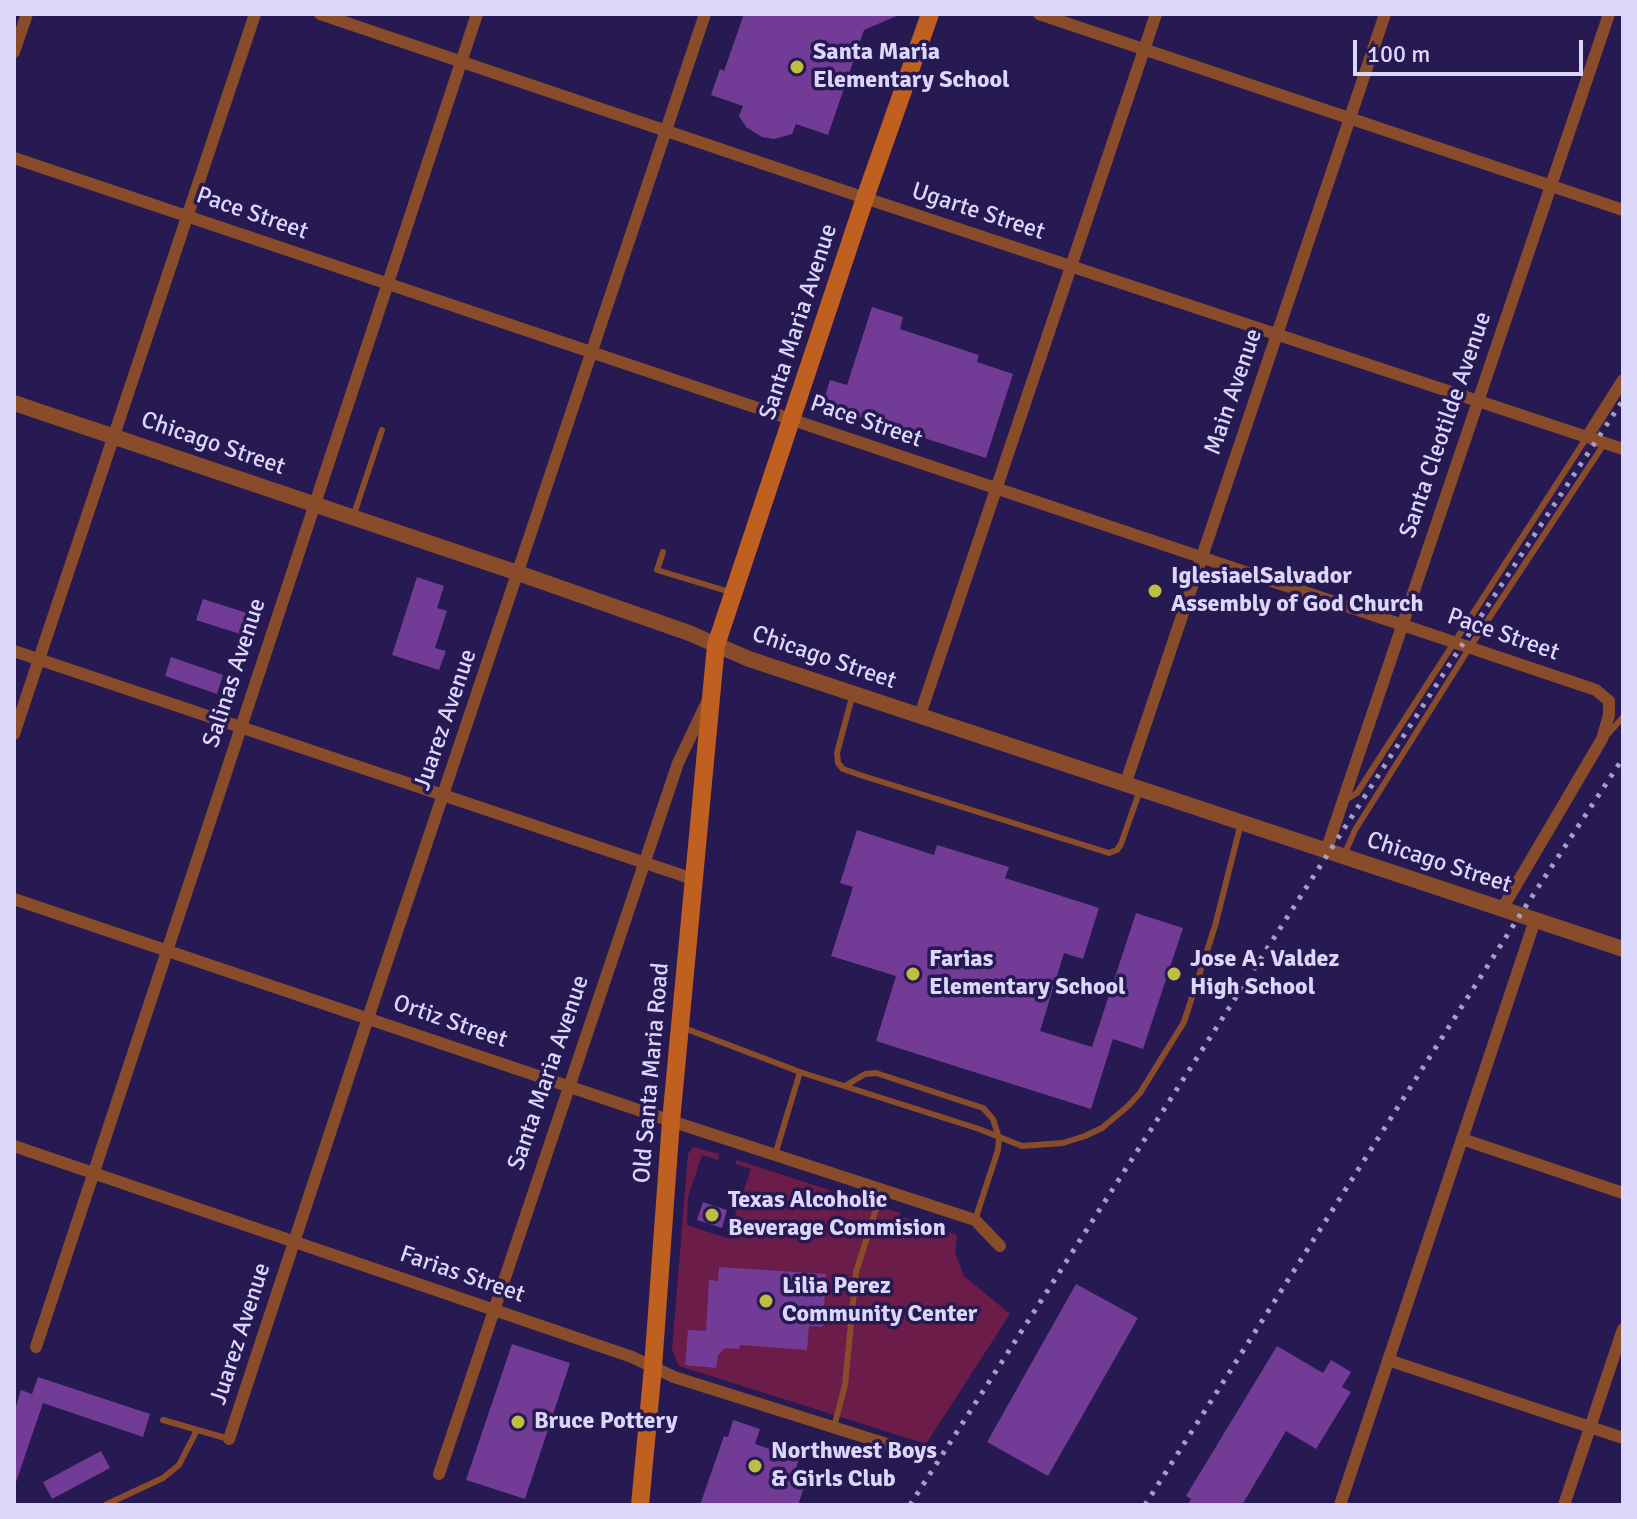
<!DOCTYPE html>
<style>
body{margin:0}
#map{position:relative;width:1637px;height:1519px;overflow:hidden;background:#271951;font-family:Signika,sans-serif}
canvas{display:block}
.frame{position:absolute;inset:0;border:16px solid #dad7fa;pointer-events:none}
.scale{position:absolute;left:1353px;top:40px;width:230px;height:36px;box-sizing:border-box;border:4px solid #dad7fa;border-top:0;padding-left:10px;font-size:24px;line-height:28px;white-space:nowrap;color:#dad7fa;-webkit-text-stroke:6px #271951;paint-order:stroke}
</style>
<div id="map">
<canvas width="1637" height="1519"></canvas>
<div class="frame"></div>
<div class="scale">100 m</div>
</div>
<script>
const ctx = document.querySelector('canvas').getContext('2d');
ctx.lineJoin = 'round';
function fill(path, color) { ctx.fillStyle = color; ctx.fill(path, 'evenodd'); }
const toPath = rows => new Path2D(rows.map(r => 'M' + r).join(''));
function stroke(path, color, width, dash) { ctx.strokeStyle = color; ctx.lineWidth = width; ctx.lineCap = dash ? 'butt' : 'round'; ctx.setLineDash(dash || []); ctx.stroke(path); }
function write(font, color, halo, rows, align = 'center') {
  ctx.font = font + ' Signika,sans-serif'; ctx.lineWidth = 7; ctx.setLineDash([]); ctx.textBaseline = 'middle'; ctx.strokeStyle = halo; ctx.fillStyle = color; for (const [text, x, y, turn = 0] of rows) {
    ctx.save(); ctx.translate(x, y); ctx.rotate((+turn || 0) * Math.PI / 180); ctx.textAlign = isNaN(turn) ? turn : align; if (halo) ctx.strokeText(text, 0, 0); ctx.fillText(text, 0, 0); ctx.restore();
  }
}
const green = toPath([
 [693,1147,719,1154,718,1160,702,1155,688,1197,687,1225,727,1238,751,1169,735,1164,737,1160,900,1213,900,1216,957,1235,955,1252,964,1276,1010,1314,926,1444,679,1366,672,1350,688,1154]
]);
const building = toPath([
 [744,14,899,14,899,15,864,30,828,135,796,124,792,134,774,139,762,137,746,127,739,116,743,106,711,95,720,69,724,71],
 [872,307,903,317,900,329,979,355,977,362,1013,374,986,458,822,405,830,380,847,385],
 [417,577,444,586,437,608,447,611,435,648,446,651,439,670,392,655],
 [203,599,247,613,240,634,196,620],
 [171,657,223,675,217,694,165,676],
 [857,830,934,855,937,845,1009,867,1005,878,1099,908,1083,959,1064,953,1040,1031,1092,1047,1136,913,1183,928,1143,1049,1113,1039,1091,1109,876,1041,896,976,831,956,853,887,840,883],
 [703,1202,727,1210,722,1228,697,1220],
 [719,1267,826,1274,823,1327,809,1326,807,1350,740,1345,739,1349,725,1348,718,1355,716,1368,685,1365,688,1330,706,1331,709,1280,718,1281],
 [1076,1284,1138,1318,1048,1476,987,1442],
 [512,1344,570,1363,525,1499,466,1480],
 [1277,1346,1323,1373,1331,1360,1351,1372,1342,1387,1351,1392,1316,1449,1286,1431,1242,1505,1187,1505,1191,1499,1186,1496],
 [38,1377,150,1414,143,1437,43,1403,16,1482,14,1482,14,1413,21,1390,32,1394],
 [733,1420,760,1429,755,1444,799,1459,794,1474,807,1479,798,1505,700,1505,724,1436,728,1437],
 [101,1451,110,1468,52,1499,43,1482]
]);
const service = toPath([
 [353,517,382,430],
 [663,552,657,570,730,592],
 [852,697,837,753,838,763,843,769,860,775,1109,853,1117,850,1121,844,1140,790],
 [1608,734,1623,717],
 [1344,801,1357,793,1587,437],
 [1345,853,1355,830,1470,647,1604,444],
 [684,1028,800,1072,979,1129,1022,1146,1063,1143,1085,1136,1102,1128,1128,1106,1140,1093,1184,1022,1215,926,1241,823],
 [845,1086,865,1074,876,1073,983,1108,993,1119,999,1138,998,1150,975,1220],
 [775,1155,800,1072],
 [163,1420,229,1439],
 [834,1427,845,1385,856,1272,882,1190],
 [105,1505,163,1478,179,1465,197,1430]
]);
const minor = toPath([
 [320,14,865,198,1623,449],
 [1039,14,1623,210],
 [14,52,27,14],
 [14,158,1596,690,1609,701,1609,715,1602,739,1502,909],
 [1587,437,1623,380],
 [14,651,693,879],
 [920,715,1156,14],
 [14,734,255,14],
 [1125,785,1385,14],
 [1326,851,1609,14],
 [14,899,671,1121,975,1220,1000,1246],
 [1462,1139,1623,1193],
 [14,1146,632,1357,674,1377,896,1447],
 [36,1347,477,14],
 [1388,1360,1623,1438],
 [229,1439,368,1018,705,14],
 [439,1474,678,763,707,702],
 [1340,1505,1535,920],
 [1564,1505,1623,1329]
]);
const tertiary = toPath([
 [14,403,518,573,689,633,749,659,1623,949]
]);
const secondary = toPath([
 [640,1505,653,1367,671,1121,716,645,865,198,930,14]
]);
const rail = toPath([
 [910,1505,1462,645,1623,400],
 [1145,1505,1520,915,1623,758]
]);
const markers = [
 [797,67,8,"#bebf42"],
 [1155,591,8,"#bebf42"],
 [913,974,8,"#bebf42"],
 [1174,974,8,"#bebf42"],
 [712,1215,8,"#bebf42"],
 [766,1301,8,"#bebf42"],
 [518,1422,8,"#bebf42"],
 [755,1466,8,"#bebf42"]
];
const poiNames = [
 ["Santa Maria",813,53],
 ["Elementary School",813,81],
 ["IglesiaelSalvador",1171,577],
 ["Assembly of God Church",1171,605],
 ["Farias",929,960],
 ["Elementary School",929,988],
 ["Jose A. Valdez",1190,960],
 ["High School",1190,988],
 ["Texas Alcoholic",728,1201],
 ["Beverage Commision",728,1229],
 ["Lilia Perez",782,1287],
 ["Community Center",782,1315],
 ["Bruce Pottery",534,1422],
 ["Northwest Boys",771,1452],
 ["& Girls Club",771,1480]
];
const streetNames = [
 ["Ugarte Street",978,212,18],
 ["Pace Street",252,214,19],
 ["Santa Maria Avenue",799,322,-72],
 ["Main Avenue",1234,392,-71],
 ["Pace Street",866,422,19],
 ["Santa Cleotilde Avenue",1446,425,-71],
 ["Chicago Street",213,444,19],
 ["Pace Street",1503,635,19],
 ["Chicago Street",824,658,19],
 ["Salinas Avenue",235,673,-72],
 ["Juarez Avenue",446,720,-71],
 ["Chicago Street",1439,863,18],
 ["Ortiz Street",450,1022,19],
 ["Santa Maria Avenue",549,1073,-71],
 ["Old Santa Maria Road",652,1073,-85],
 ["Farias Street",462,1275,19],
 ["Juarez Avenue",241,1334,-72]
];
fill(green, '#6c1c49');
fill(building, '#713b96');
stroke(service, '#884c2a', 6);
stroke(minor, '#884c2a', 12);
stroke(tertiary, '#884c2a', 16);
stroke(secondary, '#bf5f20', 18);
stroke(rail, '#a59fc8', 5, [4, 8]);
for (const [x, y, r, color] of markers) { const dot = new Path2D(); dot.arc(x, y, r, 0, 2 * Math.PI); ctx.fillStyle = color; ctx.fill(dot); stroke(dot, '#271951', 3); }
write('bold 24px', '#dad7fa', '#271951', poiNames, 'left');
write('24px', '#dad7fa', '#271951', streetNames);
</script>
